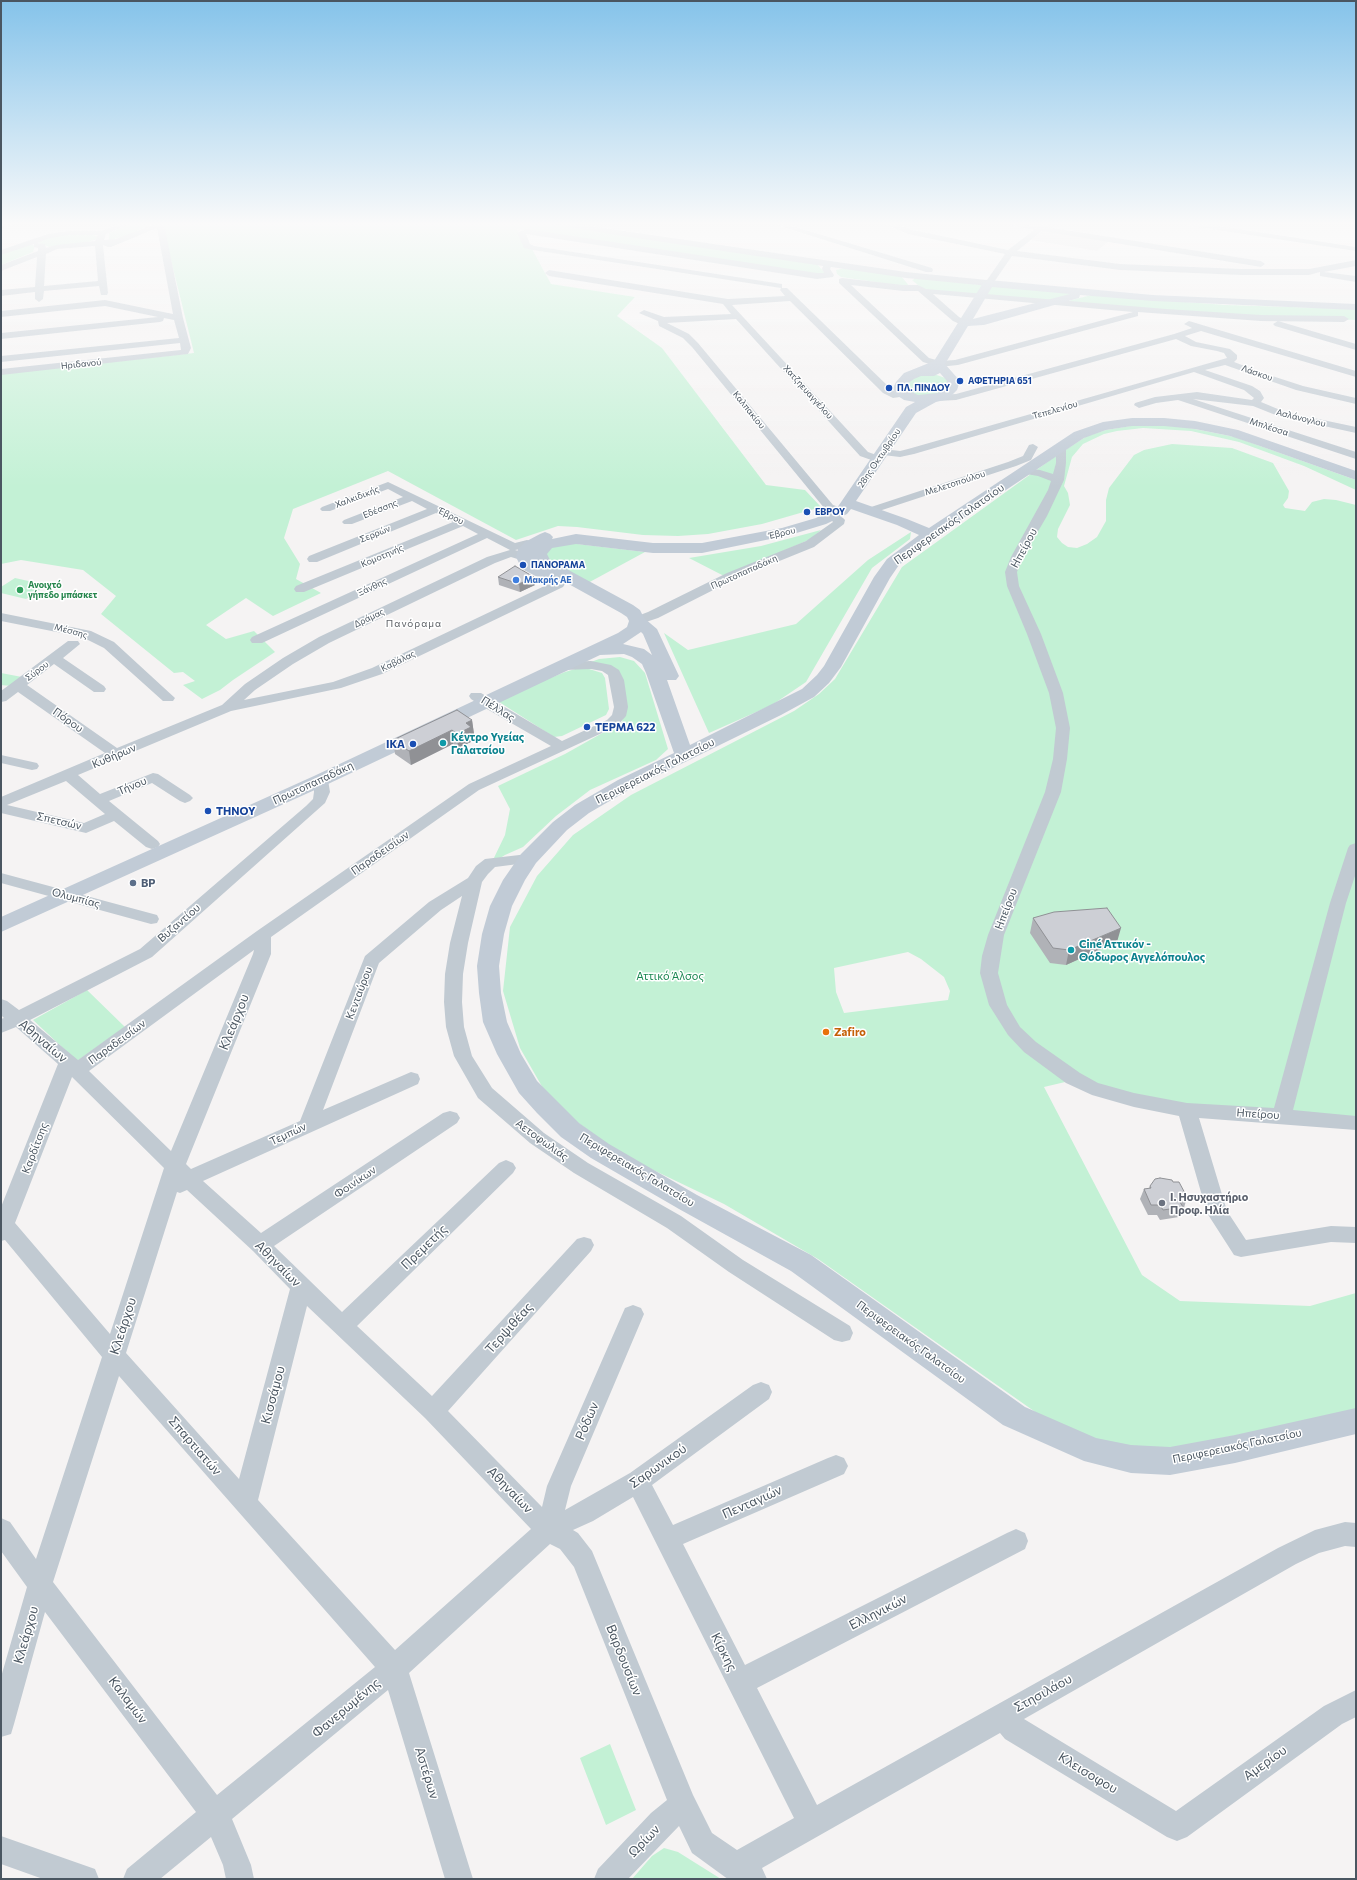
<!DOCTYPE html>
<meta charset="utf-8">
<style>
body{margin:0}
#map{position:relative;width:1357px;height:1880px;overflow:hidden;background:#f5f3f3;font-family:Commissioner,sans-serif}
canvas{display:block}
.frame{position:absolute;inset:0;border:2px solid #4a5661;pointer-events:none}
</style>
<div id="map">
<canvas width="1357" height="1880"></canvas>
<div class="frame"></div>
</div>
<script>
const ctx = document.querySelector('canvas').getContext('2d');
ctx.lineJoin = 'round';
function fill(path, color) { ctx.fillStyle = color; ctx.fill(path, 'evenodd'); }
const toPath = rows => new Path2D(rows.map(r => 'M' + r).join(''));
function stroke(path, color, width, dash) { ctx.strokeStyle = color; ctx.lineWidth = width; ctx.lineCap = dash ? 'butt' : 'round'; ctx.setLineDash(dash || []); ctx.stroke(path); }
function write(font, color, halo, rows, align = 'center') {
  ctx.font = font + ' Commissioner,sans-serif'; ctx.lineWidth = 3; ctx.setLineDash([]); ctx.textBaseline = 'middle'; ctx.strokeStyle = halo; ctx.fillStyle = color; for (const [text, x, y, turn = 0] of rows) {
    ctx.save(); ctx.translate(x, y); ctx.rotate((+turn || 0) * Math.PI / 180); ctx.textAlign = isNaN(turn) ? turn : align; if (halo) ctx.strokeText(text, 0, 0); ctx.fillText(text, 0, 0); ctx.restore();
  }
}
const education = toPath([
 [1044,230,1109,241,1097,251,1031,240]
]);
const green = toPath([
 [129,224,152,224,123,237,109,240,109,233],
 [162,224,555,224,817,264,825,273,824,275,517,229,525,246,532,249,551,284,635,297,617,316,662,348,766,485,805,490,821,507,762,524,708,534,678,536,643,535,577,527,558,526,516,540,388,471,293,509,284,538,300,564,296,579,321,593,273,616,246,598,206,625,226,639,254,631,275,652,233,680,220,690,202,699,183,685,195,681,183,672,174,673,101,614,116,596,83,570,21,560,1,564,1,374,194,353],
 [69,234,92,234,98,237,97,239,88,242,49,247,38,242,42,239],
 [30,244,35,246,33,252,1,265,1,255],
 [844,268,901,276,910,287,841,277,837,274,836,270],
 [916,278,983,285,977,295,924,290,912,280],
 [990,286,1078,294,1052,301,985,295],
 [1091,295,1226,305,1356,309,1356,320,1258,317,1064,302],
 [934,374,948,379,947,389,929,398,906,393,905,383,912,377],
 [1130,426,1180,426,1235,437,1356,480,1356,490,1304,466,1239,442,1191,431,1143,428,1117,431,1104,434,1083,444,1072,457,1064,486,1068,493,1070,505,1058,529,1057,537,1062,543,1068,547,1077,548,1087,544,1097,537,1106,521,1106,500,1109,488,1134,455,1144,450,1172,444,1232,448,1273,463,1289,491,1288,498,1283,505,1285,508,1305,511,1312,502,1324,499,1336,500,1356,505,1356,1117,1187,1106,1133,1096,1082,1078,1044,1087,1142,1275,1180,1301,1310,1306,1356,1293,1356,1412,1150,1452,1081,1438,1041,1416,818,1259,724,1204,624,1156,552,1104,520,1048,503,991,510,927,537,876,573,835,631,795,794,711,819,694,835,679,902,567,1053,458,1087,436,1106,430],
 [908,952,921,959,944,977,950,991,948,1000,844,1013,836,992,834,968],
 [821,530,811,539,724,576,689,558,761,546],
 [911,532,910,539,872,568,806,682,772,705,709,733,664,633,688,650,796,624,868,560],
 [569,543,645,552,586,584,552,566,545,555,553,546],
 [15,578,46,585,26,599,1,593,1,587],
 [620,657,634,661,645,673,668,749,656,760,590,790,556,816,523,847,505,855,491,864,505,835,510,809,498,786,565,754,622,722,625,702,621,676,591,662,599,659],
 [586,668,602,673,605,678,609,709,606,715,562,736,554,737,496,700,565,672,575,669],
 [1,673,22,677,11,686,1,685],
 [87,990,125,1027,77,1061,33,1020],
 [610,1744,636,1810,606,1825,580,1758],
 [664,1848,678,1852,721,1879,632,1879,652,1856]
]);
const street = toPath([
 [1,224,16,224,1,228,1,224],
 [119,224,129,224,106,234,104,240,116,239,154,224,164,224,183,318,191,348,188,354,1,375,1,369,181,350,180,343,1,362,1,356,179,338,174,320,164,318,163,321,160,322,1,339,1,333,158,317,105,306,1,317,1,311,105,300,173,314,157,228,111,247,108,247,103,245,108,293,107,295,101,295,99,286,44,291,43,299,39,302,35,299,35,292,1,296,1,290,35,287,37,257,1,271,1,265,38,251,38,248,34,247,34,244,1,255,1,250,48,234,68,231,102,231,119,224],
 [68,235,98,235,95,241,56,245,46,248,45,244,37,243,50,238,68,235],
 [95,246,98,281,44,286,46,254,57,249,95,246],
 [560,224,576,224,906,272,987,280,1005,254,908,234,885,224,896,224,913,230,1008,250,1034,230,1013,226,1009,224,1039,226,1041,224,1050,224,1047,227,1261,261,1265,264,1261,267,1042,231,1017,251,1120,264,1242,269,1309,269,1356,260,1356,266,1324,272,1356,276,1356,282,1320,276,1320,272,1309,275,1242,275,1120,270,1012,256,992,285,989,286,906,278,831,267,830,269,834,275,833,277,817,279,526,234,530,244,534,246,782,284,782,288,787,288,891,389,895,392,907,392,908,394,907,396,893,398,883,393,790,301,732,305,868,452,882,457,883,459,878,462,874,461,860,456,736,319,667,323,689,334,698,343,833,505,836,506,838,508,836,510,832,511,825,509,692,347,683,338,659,326,658,321,639,313,644,310,664,317,731,314,723,304,549,276,545,273,549,270,728,299,785,296,780,290,781,288,533,250,524,248,517,233,527,229,817,273,824,273,822,269,823,266,610,234,564,226,560,224],
 [774,224,785,224,932,268,933,270,932,272,926,272,774,224],
 [1187,224,1205,224,1356,247,1356,251,1191,226,1187,224],
 [842,278,903,285,918,285,926,289,1166,309,1261,315,1344,316,1349,319,1344,322,1261,321,1138,312,1138,316,958,365,939,367,923,362,839,283,839,279,842,278],
 [851,285,903,291,918,291,953,321,964,326,969,323,967,321,959,317,933,294,1133,312,955,360,940,361,929,358,851,285],
 [1189,321,1356,371,1356,377,1201,331,1185,336,1196,342,1230,349,1237,355,1237,359,1234,362,1263,373,1303,386,1356,398,1356,404,1296,390,1225,365,1205,370,1252,386,1260,391,1264,398,1261,402,1285,412,1356,427,1356,433,1278,416,1253,406,1193,399,1356,452,1356,459,1178,400,1156,403,1139,408,1134,405,1135,403,1155,397,1197,392,1252,400,1254,398,1244,390,1194,372,914,454,900,457,883,455,878,452,883,449,900,451,908,449,1227,358,1224,353,1217,351,1191,346,1176,339,956,400,938,401,933,398,938,395,956,394,1174,334,1192,328,1184,324,1189,321],
 [1278,321,1356,344,1356,350,1275,326,1273,324,1278,321],
 [1061,443,1066,446,1066,463,1064,480,1047,516,1023,557,1017,572,1019,586,1041,634,1063,693,1070,728,1067,759,1061,792,1004,935,998,973,1007,1005,1020,1027,1036,1042,1080,1073,1098,1083,1134,1093,1187,1103,1274,1108,1330,903,1348,848,1350,845,1356,843,1356,873,1346,903,1293,1110,1356,1116,1356,1130,1199,1118,1227,1211,1246,1240,1331,1226,1356,1227,1356,1243,1331,1242,1241,1257,1234,1255,1207,1213,1179,1116,1134,1107,1092,1095,1066,1083,1024,1052,1008,1035,989,1005,980,973,982,956,988,935,1045,792,1053,759,1056,728,1049,693,1027,634,1007,586,1005,572,1011,557,1048,490,1051,481,1038,476,1020,473,1018,471,1024,468,1040,470,1053,474,1056,463,1056,446,1061,443],
 [1033,444,1038,447,1031,460,1016,466,873,513,865,513,863,511,865,509,1008,462,1023,456,1029,445,1033,444],
 [388,482,515,543,527,540,531,541,533,544,531,547,515,550,528,554,530,557,524,561,511,557,495,563,329,643,293,664,255,690,244,700,333,682,372,668,555,581,559,580,563,581,565,584,563,587,382,674,341,688,231,711,78,775,100,794,153,773,158,774,190,795,193,798,190,801,185,803,180,801,152,783,109,801,158,841,160,844,158,847,152,849,146,847,114,821,86,833,1,813,1,797,105,753,18,692,6,701,1,702,1,691,68,641,78,641,80,644,63,658,104,686,106,689,104,692,94,692,54,664,27,685,117,748,222,705,245,684,283,658,319,637,487,557,510,550,487,538,262,643,252,643,250,640,252,637,478,534,463,526,304,592,296,592,294,589,296,586,453,522,436,513,317,562,309,562,307,559,309,556,427,509,412,501,352,524,344,524,342,522,344,520,403,497,388,489,330,511,322,511,320,509,322,507,388,482],
 [66,781,105,814,84,823,7,805,66,781],
 [834,513,843,518,845,520,844,524,814,547,735,579,658,618,637,625,632,624,631,621,632,618,648,612,727,573,806,541,833,522,828,516,834,513],
 [1,613,91,631,114,642,175,698,173,701,163,701,104,648,82,637,1,621,1,613],
 [591,661,611,665,619,670,624,680,628,707,626,716,617,726,479,790,271,937,271,954,186,1164,191,1169,300,1121,365,956,429,902,468,878,476,866,485,859,528,854,534,856,536,859,534,862,495,867,488,874,482,882,468,943,463,974,462,1002,464,1027,472,1056,492,1088,544,1133,588,1163,681,1216,743,1260,850,1326,853,1333,850,1340,842,1342,834,1340,729,1272,667,1228,574,1173,530,1143,478,1098,454,1056,446,1027,444,1002,445,974,450,943,462,896,441,910,379,963,323,1110,411,1072,418,1074,420,1079,418,1084,203,1181,261,1233,443,1113,450,1111,457,1113,460,1118,457,1123,274,1246,342,1312,499,1163,506,1160,513,1163,516,1168,513,1173,357,1326,432,1396,577,1239,584,1237,591,1239,594,1245,591,1251,448,1411,542,1507,547,1486,625,1308,633,1305,641,1308,644,1314,571,1486,565,1510,630,1473,753,1385,761,1382,769,1385,772,1392,769,1399,652,1485,673,1525,828,1458,836,1455,844,1458,848,1466,844,1474,683,1544,745,1665,1007,1533,1016,1529,1025,1533,1028,1541,1025,1549,757,1688,817,1805,1278,1548,1315,1530,1345,1522,1356,1523,1356,1547,1345,1546,1319,1553,1296,1564,1024,1719,1176,1811,1324,1706,1356,1690,1356,1717,1342,1724,1187,1837,1177,1841,1167,1837,1005,1739,1000,1733,762,1868,767,1879,728,1879,725,1877,692,1853,679,1826,628,1879,594,1879,598,1869,651,1813,667,1800,574,1567,560,1549,550,1544,409,1673,473,1879,445,1879,388,1690,232,1819,251,1865,254,1879,226,1879,223,1865,211,1837,160,1879,123,1879,127,1869,196,1812,45,1612,14,1724,11,1734,1,1737,1,1677,27,1587,1,1551,1,1518,10,1522,36,1559,102,1357,5,1240,1,1241,1,1207,58,1064,16,1027,1,1033,1,1019,4,1018,1,1015,1,999,7,1001,19,1010,140,949,306,806,313,799,314,792,314,780,316,777,326,777,328,780,330,792,325,803,152,957,30,1020,78,1060,257,931,469,784,551,746,480,705,471,699,469,696,471,693,481,693,562,741,607,720,612,715,614,707,608,675,602,671,591,669,564,670,559,669,557,666,559,663,564,662,591,661],
 [254,950,253,954,171,1151,89,1071,254,950],
 [72,1077,164,1168,110,1334,15,1223,72,1077],
 [187,1190,253,1251,290,1289,239,1479,126,1353,177,1192,180,1193,187,1190],
 [307,1306,425,1418,531,1529,395,1650,258,1500,307,1306],
 [119,1376,375,1667,217,1795,53,1582,119,1376],
 [633,1497,794,1818,737,1850,712,1833,693,1795,592,1551,578,1533,573,1530,593,1521,633,1497],
 [1,755,37,763,39,766,37,769,32,770,1,763,1,755],
 [1,873,157,915,159,919,157,923,151,924,1,883,1,873],
 [1,1836,95,1869,99,1879,43,1879,1,1864,1,1836]
]);
const secondary = toPath([
 [989,280,1153,295,1356,304,1356,310,1153,301,1080,295,1079,298,984,325,968,326,945,364,960,381,957,390,948,399,936,402,916,413,856,501,907,519,929,528,1074,432,1103,422,1132,418,1164,418,1195,421,1238,430,1356,471,1356,480,1260,446,1230,436,1195,429,1164,426,1132,426,1106,430,1084,438,943,532,899,565,890,578,841,667,829,683,814,697,781,715,632,788,589,813,567,830,536,863,525,880,512,906,504,934,499,966,501,993,507,1022,521,1054,537,1081,579,1123,609,1144,697,1195,811,1255,1025,1407,1096,1438,1131,1445,1170,1447,1235,1435,1356,1408,1356,1434,1235,1463,1170,1475,1131,1473,1084,1461,1003,1425,791,1271,679,1209,591,1158,561,1137,537,1113,519,1093,497,1054,483,1022,479,993,477,966,482,934,490,906,503,880,521,854,553,822,575,805,618,780,674,753,646,673,642,664,632,657,624,654,600,655,328,784,1,932,1,917,314,776,618,633,627,627,629,621,627,617,621,613,556,577,555,581,549,583,522,569,516,557,518,549,525,542,540,534,545,532,550,534,553,537,552,539,576,534,653,543,702,543,782,528,816,518,837,508,906,407,915,402,904,400,895,394,893,388,896,382,904,373,934,361,983,283,989,280],
 [992,287,1070,294,973,319,992,287],
 [940,373,947,381,945,388,938,393,918,395,906,389,907,384,914,379,921,376,934,376,940,373],
 [851,509,897,525,919,535,887,559,874,577,824,666,817,675,802,689,690,745,667,680,676,680,679,676,657,629,644,618,640,610,633,605,550,560,547,554,552,548,576,544,653,553,702,553,790,535,826,524,847,514,851,509],
 [641,632,643,634,652,655,644,649,623,644,641,632]
]);
const wall = toPath([
 [498,577,535,585,520,592,499,585],
 [472,720,474,734,472,735,473,741,458,748,453,744,411,765,395,754,393,740],
 [1033,918,1117,942,1066,965,1050,963,1030,933],
 [1150,1186,1187,1197,1184,1208,1183,1208,1179,1217,1160,1220,1157,1215,1148,1215,1140,1199,1144,1189,1149,1188]
]);
const shadedWall = toPath([
 [534,577,535,585,520,592,519,584],
 [472,720,474,734,472,735,473,741,458,748,457,734,466,723],
 [452,730,453,744,411,765,409,751],
 [1121,928,1117,942,1066,965,1069,950]
]);
const building = toPath([
 [515,566,534,577,519,584,498,577,515,566],
 [457,710,472,720,466,723,471,727,457,734,452,730,409,751,393,740,457,710],
 [1107,908,1121,928,1069,950,1053,948,1033,918,1054,912,1107,908],
 [1160,1178,1172,1180,1173,1182,1179,1182,1187,1197,1178,1199,1183,1207,1163,1210,1160,1205,1151,1205,1144,1189,1151,1188,1150,1186,1155,1179,1160,1178]
]);
const markers = [
 [960,381,4,"#1a4fb4"],
 [889,388,4,"#1a4fb4"],
 [807,512,4,"#1a4fb4"],
 [523,565,4,"#1a4fb4"],
 [516,580,4,"#3f7fe0"],
 [20,590,4,"#2e9e5b"],
 [587,727,4,"#1a4fb4"],
 [443,743,4,"#0f9aa8"],
 [413,744,4,"#1a4fb4"],
 [208,811,4,"#1a4fb4"],
 [133,883,4,"#5c6f8a"],
 [1071,950,4,"#0f9aa8"],
 [826,1032,4,"#e8710a"],
 [1162,1203,4,"#6b7280"]
];
const farStreetnames = [
 ["Ηριδανού",81,364,-6],
 ["Λάσκου",1257,373,19],
 ["Χατζηευαγγέλου",808,392,48],
 ["Καλπακίου",749,410,51],
 ["Τεπελενίου",1055,410,-16],
 ["Ασλάνογλου",1301,418,14],
 ["Μπλέσσα",1269,427,18],
 ["28ης Οκτωβρίου",879,458,-56],
 ["Μελετοπούλου",955,483,-18],
 ["Χαλκιδικής",357,497,-21],
 ["Εδέσσης",380,509,-22],
 ["Έβρου",451,516,26],
 ["Έβρου",782,533,-13],
 ["Σερρών",375,534,-22],
 ["Κομοτηνής",382,556,-23],
 ["Πρωτοπαπαδάκη",744,572,-24],
 ["Ξάνθης",372,587,-25],
 ["Δράμας",369,618,-26],
 ["Μέσσης",71,631,15],
 ["Καβάλας",398,661,-26],
 ["Σύρου",37,671,-37]
];
const farTransitnames = [
 ["ΑΦΕΤΗΡΙΑ 651",968,381],
 ["ΠΛ. ΠΙΝΔΟΥ",897,388],
 ["ΕΒΡΟΥ",815,512],
 ["ΠΑΝΟΡΑΜΑ",531,565]
];
const farShopnames = [
 ["Μακρής ΑΕ",524,580]
];
const farLeisurenames = [
 ["Ανοιχτό",28,585],
 ["γήπεδο μπάσκετ",28,595]
];
const farNeighbourhoodnames = [
 ["Πανόραμα",414,624]
];
const streetNames = [
 ["Περιφερειακός Γαλατσίου",949,524,-35],
 ["Ηπείρου",1024,548,-62],
 ["Πέλλας",498,709,32],
 ["Πόρου",68,720,35],
 ["Κυθήρων",114,756,-23],
 ["Περιφερειακός Γαλατσίου",655,771,-27],
 ["Πρωτοπαπαδάκη",313,783,-25],
 ["Τήνου",132,786,-23],
 ["Σπετσών",59,821,13],
 ["Παραδεισίων",380,853,-35],
 ["Ολυμπίας",76,898,15],
 ["Ηπείρου",1006,909,-69],
 ["Βυζαντίου",179,923,-41],
 ["Κενταύρου",359,993,-69],
 ["Παραδεισίων",117,1042,-36],
 ["Ηπείρου",1258,1114,4],
 ["Τεμπών",288,1134,-25],
 ["Αετοφωλιάς",542,1140,36],
 ["Καρδίτσης",35,1148,-69],
 ["Περιφερειακός Γαλατσίου",637,1170,31],
 ["Φοινίκων",355,1182,-34],
 ["Περιφερειακός Γαλατσίου",911,1342,36],
 ["Περιφερειακός Γαλατσίου",1237,1446,-12]
];
const transitNames = [
 ["ΤΕΡΜΑ 622",595,727],
 ["ΙΚΑ",405,744,"right"],
 ["ΤΗΝΟΥ",216,811]
];
const cultureNames = [
 ["Κέντρο Υγείας",451,737],
 ["Γαλατσίου",451,750],
 ["Ciné Αττικόν -",1079,944],
 ["Θόδωρος Αγγελόπουλος",1079,957]
];
const serviceNames = [
 ["BP",141,883]
];
const parkNames = [
 ["Αττικό Άλσος",670,976]
];
const foodNames = [
 ["Zafiro",834,1032]
];
const worshipNames = [
 ["Ι. Ησυχαστήριο",1170,1197],
 ["Προφ. Ηλία",1170,1210]
];
const nearStreetnames = [
 ["Κλεάρχου",234,1022,-68],
 ["Αθηναίων",43,1041,40],
 ["Πρεμετής",424,1247,-44],
 ["Αθηναίων",278,1264,45],
 ["Κλεάρχου",123,1326,-72],
 ["Τερψιθέας",509,1328,-48],
 ["Κισσάμου",273,1395,-75],
 ["Ρόδων",587,1421,-67],
 ["Σπαρτιατών",195,1446,49],
 ["Σαρωνικού",658,1466,-35],
 ["Αθηναίων",510,1490,46],
 ["Πενταγιών",752,1502,-24],
 ["Ελληνικών",878,1612,-27],
 ["Κλεάρχου",26,1635,-74],
 ["Κίρκης",724,1652,63],
 ["Βαρδουσίων",624,1660,68],
 ["Στησιλάου",1043,1693,-29],
 ["Καλαμών",128,1700,53],
 ["Φανερωμένης",346,1708,-40],
 ["Αμερίου",1265,1763,-36],
 ["Αστέρων",427,1773,73],
 ["Κλεισοφου",1088,1773,31],
 ["Ωρίων",644,1841,-46]
];
fill(education, '#e6e4e5');
fill(green, '#c3f1d5');
fill(street, '#c1cad2');
fill(secondary, '#c1cbd6');
fill(wall, '#b0b2b7');
fill(shadedWall, '#909195');
fill(building, '#cdcfd5');
stroke(building, '#909195', 1);
const sky = ctx.createLinearGradient(0, 0, 0, 487);
sky.addColorStop(0, '#85c3ea');
sky.addColorStop(0.46, '#fafafa');
sky.addColorStop(1, '#fafafa00');
ctx.fillStyle = sky;
ctx.fillRect(0, 0, 1357, 487);
for (const [x, y, r, color] of markers) { const dot = new Path2D(); dot.arc(x, y, r, 0, 2 * Math.PI); ctx.fillStyle = color; ctx.fill(dot); stroke(dot, '#fff', 1.5); }
write('9px', '#4a5661', '#fff', farStreetnames);
write('bold 9px', '#164399', '#fff', farTransitnames, 'left');
write('bold 9px', '#366cbe', '#fff', farShopnames, 'left');
write('bold 9px', '#27864d', '#fff', farLeisurenames, 'left');
ctx.letterSpacing = '1px';
write('10px', '#5f6368', '#fff', farNeighbourhoodnames);
ctx.letterSpacing = '0px';
write('11px', '#4a5661', '#fff', streetNames);
write('bold 11px', '#164399', '#fff', transitNames, 'left');
write('bold 11px', '#0d838f', '#fff', cultureNames, 'left');
write('bold 11px', '#4e5e75', '#fff', serviceNames, 'left');
write('11px', '#17864f', '#fff', parkNames);
write('bold 11px', '#c56008', '#fff', foodNames, 'left');
write('bold 11px', '#5b616d', '#fff', worshipNames, 'left');
write('13px', '#4a5661', '#fff', nearStreetnames);
</script>
